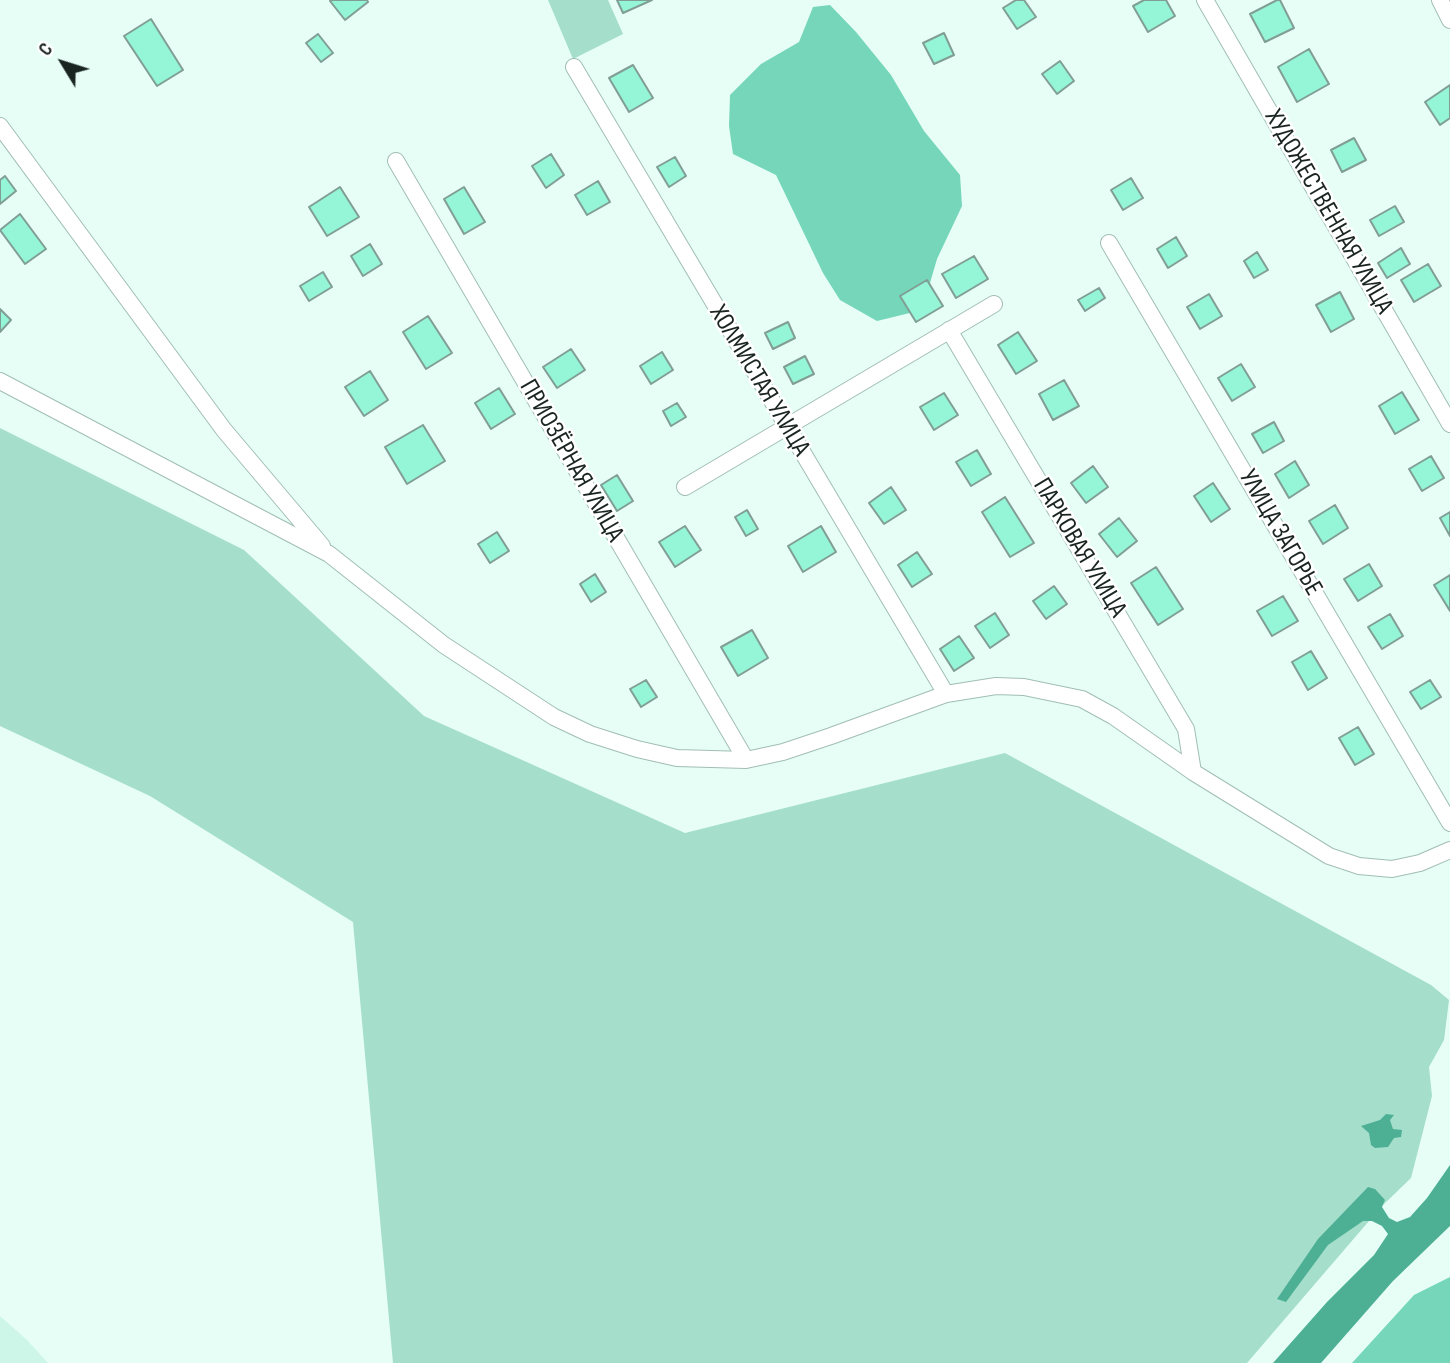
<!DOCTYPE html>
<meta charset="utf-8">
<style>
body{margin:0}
#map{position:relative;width:1450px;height:1363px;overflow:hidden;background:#e6fef6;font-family:"Sofia Sans Condensed",sans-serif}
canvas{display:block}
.north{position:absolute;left:28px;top:28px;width:70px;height:70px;-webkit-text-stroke:5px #fff;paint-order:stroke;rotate:308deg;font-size:19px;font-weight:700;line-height:28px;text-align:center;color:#1a2522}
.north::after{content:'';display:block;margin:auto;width:24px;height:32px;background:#1a2522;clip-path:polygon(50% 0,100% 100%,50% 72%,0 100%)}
</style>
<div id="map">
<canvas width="1450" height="1363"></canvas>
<div class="north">С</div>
</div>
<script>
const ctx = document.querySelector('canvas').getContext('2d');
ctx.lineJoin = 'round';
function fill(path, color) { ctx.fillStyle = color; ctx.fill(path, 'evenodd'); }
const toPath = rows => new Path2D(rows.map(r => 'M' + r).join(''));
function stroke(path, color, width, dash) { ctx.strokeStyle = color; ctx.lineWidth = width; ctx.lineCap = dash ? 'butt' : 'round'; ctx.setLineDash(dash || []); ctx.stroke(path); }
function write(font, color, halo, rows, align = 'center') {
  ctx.font = font + ' "Sofia Sans Condensed",sans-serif'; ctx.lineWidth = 5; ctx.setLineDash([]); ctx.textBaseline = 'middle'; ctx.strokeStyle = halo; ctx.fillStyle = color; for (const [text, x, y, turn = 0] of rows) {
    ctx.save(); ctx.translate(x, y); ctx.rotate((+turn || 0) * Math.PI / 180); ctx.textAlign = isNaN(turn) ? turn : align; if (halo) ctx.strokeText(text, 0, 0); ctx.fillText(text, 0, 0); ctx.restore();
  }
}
const built = toPath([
 [0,1316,27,1340,48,1363,0,1363]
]);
const green = toPath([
 [548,0,608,0,623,34,573,59],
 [0,428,244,550,424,716,685,833,1005,753,1431,985,1449,1000,1444,1040,1429,1067,1432,1096,1411,1178,1381,1207,1247,1363,393,1363,353,922,150,796,0,726]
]);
const forest = toPath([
 [830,5,856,32,891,75,924,131,960,175,962,206,937,259,922,310,877,321,840,300,823,273,776,175,733,154,729,126,730,95,761,64,799,42,813,7],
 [1450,1277,1450,1363,1352,1363,1414,1295]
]);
const water = toPath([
 [1386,1114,1394,1115,1390,1120,1393,1129,1402,1130,1401,1137,1394,1138,1388,1147,1375,1148,1371,1145,1369,1133,1361,1126,1380,1120],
 [1450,1165,1450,1226,1393,1281,1321,1363,1273,1363,1327,1302,1374,1255,1388,1234,1382,1226,1372,1221,1363,1221,1328,1245,1286,1302,1277,1299,1318,1239,1368,1187,1375,1189,1385,1200,1382,1207,1389,1218,1397,1222,1410,1217,1427,1198]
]);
const building = toPath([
 [332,0,367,0,368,2,345,20,330,1,332,0],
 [617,0,652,0,623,13,617,0],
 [1016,0,1024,0,1036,17,1017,29,1003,8,1016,0],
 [1144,0,1166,0,1175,16,1148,32,1133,6,1144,0],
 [1277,0,1280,0,1294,28,1265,42,1250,14,1277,0],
 [151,19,183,70,157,86,124,36,151,19],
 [944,33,954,55,934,64,923,43,944,33],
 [318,34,333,53,321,62,306,43,318,34],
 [1309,49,1329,84,1297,102,1278,67,1309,49],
 [1060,61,1074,81,1057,94,1042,74,1060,61],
 [633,65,653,98,629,112,609,78,633,65],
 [1450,85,1450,118,1440,125,1425,102,1450,85],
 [1354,138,1366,160,1342,172,1331,150,1354,138],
 [551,154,564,175,546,188,532,166,551,154],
 [675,157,686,176,669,187,657,167,675,157],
 [5,176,16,191,0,204,0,180,5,176],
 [1131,178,1143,198,1123,210,1111,190,1131,178],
 [598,181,610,202,587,215,575,195,598,181],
 [340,187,359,217,327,236,309,207,340,187],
 [464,187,485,222,464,234,444,199,464,187],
 [1395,206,1404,222,1379,236,1370,220,1395,206],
 [20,214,46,249,25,264,0,230,20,214],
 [1176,237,1187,256,1168,268,1157,249,1176,237],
 [370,244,382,264,363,276,351,256,370,244],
 [1401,248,1410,264,1387,278,1378,263,1401,248],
 [1257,252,1268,270,1254,278,1244,261,1257,252],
 [974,256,988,279,956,298,942,274,974,256],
 [1428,264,1441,286,1414,302,1401,280,1428,264],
 [323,272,332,287,309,301,300,286,323,272],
 [927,280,943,306,916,322,900,296,927,280],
 [1099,288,1105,298,1085,311,1078,300,1099,288],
 [1340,292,1354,319,1331,332,1316,305,1340,292],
 [1209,294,1222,316,1200,329,1187,307,1209,294],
 [0,309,11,320,0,332,0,309],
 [428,316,452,353,426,369,403,332,428,316],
 [788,322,795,338,773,349,765,333,788,322],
 [1018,332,1037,361,1016,374,998,345,1018,332],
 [571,349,585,370,557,388,543,367,571,349],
 [662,352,673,370,651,384,640,366,662,352],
 [805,356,814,374,793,384,784,367,805,356],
 [1241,364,1255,387,1232,401,1218,378,1241,364],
 [370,371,388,400,364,416,345,387,370,371],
 [1064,380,1079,406,1053,420,1039,394,1064,380],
 [499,388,515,414,491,429,475,403,499,388],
 [1402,392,1419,420,1395,434,1379,406,1402,392],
 [944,393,958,415,934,430,920,407,944,393],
 [677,403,686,417,671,426,663,411,677,403],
 [1274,422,1284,441,1263,453,1252,434,1274,422],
 [423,425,445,461,407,484,385,447,423,425],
 [977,450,991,474,971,486,956,462,977,450],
 [1431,456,1444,478,1422,491,1409,469,1431,456],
 [1295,461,1309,485,1289,498,1275,474,1295,461],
 [1093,466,1108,487,1086,503,1071,483,1093,466],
 [617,475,633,501,617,511,601,485,617,475],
 [1213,483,1230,509,1211,522,1194,496,1213,483],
 [891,487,906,510,884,524,869,503,891,487],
 [1005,497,1034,543,1010,557,982,512,1005,497],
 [1335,505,1348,528,1323,544,1309,521,1335,505],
 [747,510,758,529,746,536,735,517,747,510],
 [1450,512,1450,536,1440,518,1450,512],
 [1119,518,1137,541,1117,557,1099,534,1119,518],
 [685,526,701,550,675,567,659,542,685,526],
 [821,526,836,552,803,572,788,546,821,526],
 [497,532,509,551,490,563,478,544,497,532],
 [917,552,932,574,912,587,898,565,917,552],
 [1369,564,1382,586,1358,601,1344,579,1369,564],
 [1156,567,1183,609,1158,625,1131,583,1156,567],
 [595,574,606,592,591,602,580,584,595,574],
 [1450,575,1450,611,1434,585,1450,575],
 [1054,586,1067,604,1046,619,1033,601,1054,586],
 [1283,596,1298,621,1272,636,1257,611,1283,596],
 [995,613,1009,635,990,648,975,626,995,613],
 [1390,614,1403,636,1382,649,1368,627,1390,614],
 [752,630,768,658,738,676,721,647,752,630],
 [959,636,974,658,954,671,940,649,959,636],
 [1311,651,1327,678,1308,690,1292,662,1311,651],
 [646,680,657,697,641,707,630,689,646,680],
 [1430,680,1441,697,1421,709,1410,692,1430,680],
 [1358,727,1374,754,1355,765,1339,738,1358,727]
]);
const minor = toPath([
 [1205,0,1450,424],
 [1440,0,1450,20],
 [574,67,946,694],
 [0,126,224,430,322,546],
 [396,161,746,760],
 [1109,243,1450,823],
 [949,330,1186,729,1193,772],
 [0,381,329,554,444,645,554,717,590,734,637,749,677,758,746,760,783,752,831,736,946,694,996,686,1024,687,1082,699,1113,716,1193,772,1329,856,1359,866,1392,869,1420,863,1450,850],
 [685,487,994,304]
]);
const streetNames = [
 ["ХУДОЖЕСТВЕННАЯ УЛИЦА",1328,212,60],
 ["ХОЛМИСТАЯ УЛИЦА",759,381,59],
 ["ПРИОЗЁРНАЯ УЛИЦА",571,461,60],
 ["УЛИЦА ЗАГОРЬЕ",1280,533,60],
 ["ПАРКОВАЯ УЛИЦА",1079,548,59]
];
fill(built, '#cef6e8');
fill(green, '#a5decb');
fill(forest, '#75d6b9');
fill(water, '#4db094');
fill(building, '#94f5d7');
stroke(building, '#819e94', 2);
stroke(minor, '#a1beb4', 18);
stroke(minor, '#fff', 16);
write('26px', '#1a2522', '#fff', streetNames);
</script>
